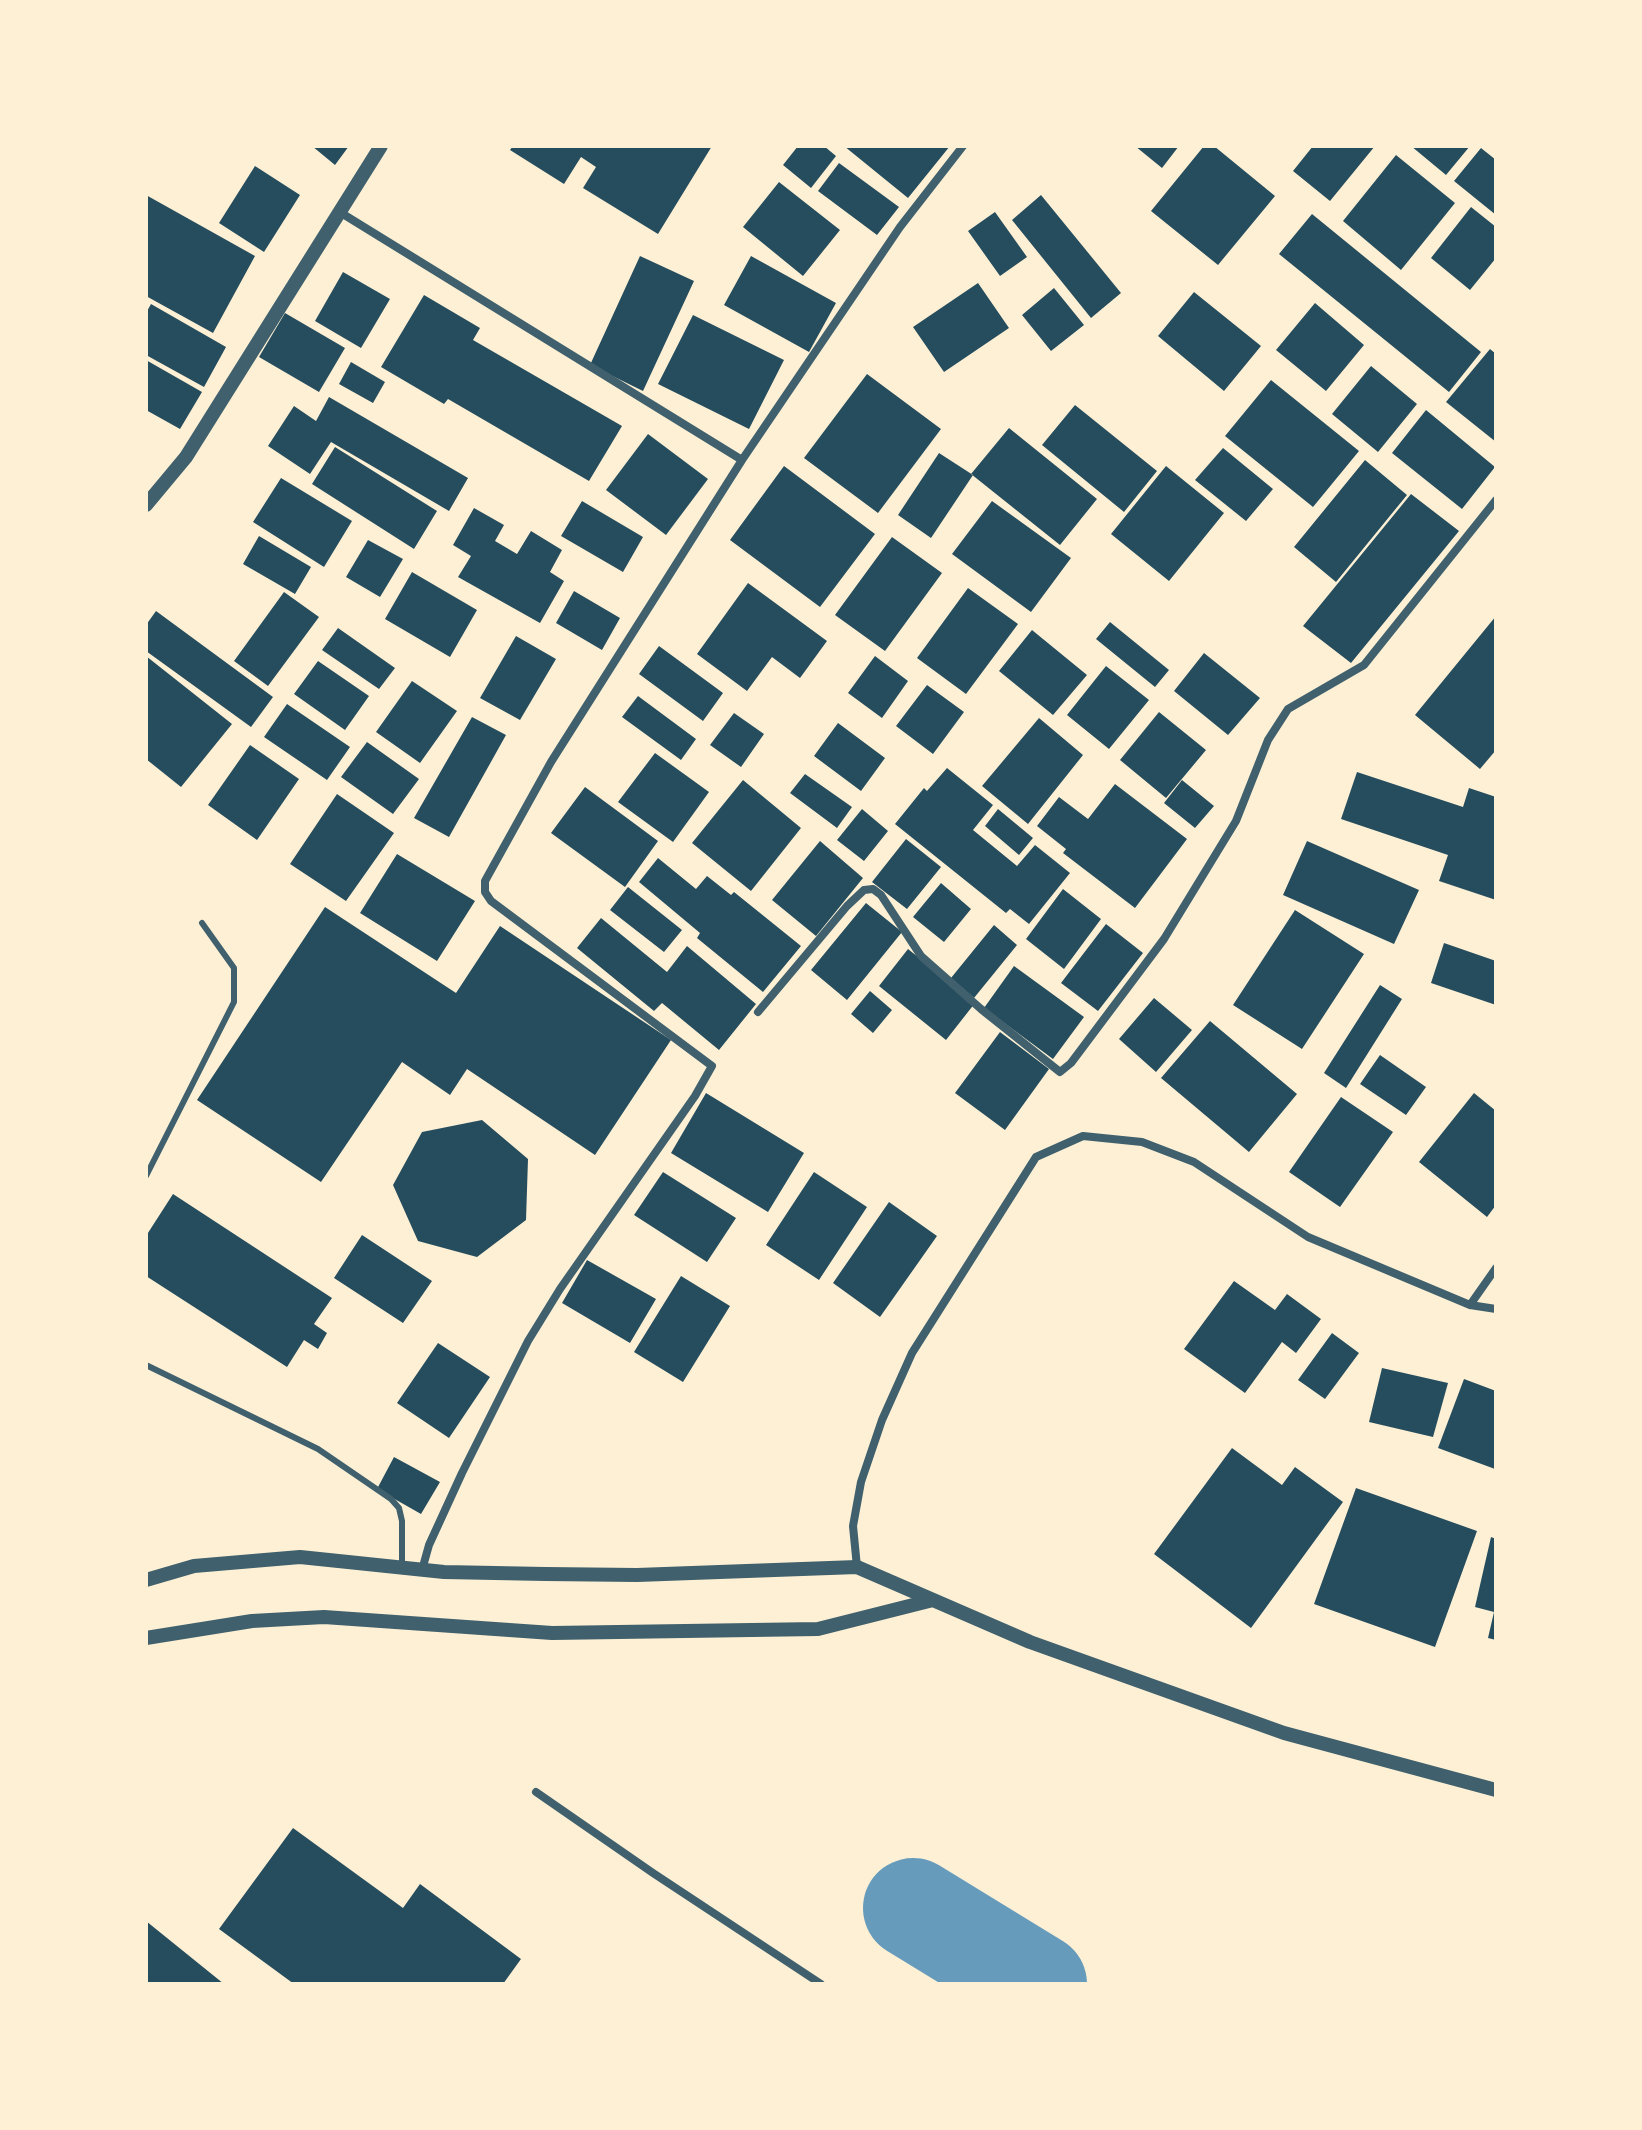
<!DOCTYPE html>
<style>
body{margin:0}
#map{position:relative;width:1642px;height:2130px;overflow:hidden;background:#fdf0d5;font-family:"Sofia Sans Condensed",sans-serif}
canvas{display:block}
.frame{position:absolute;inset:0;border:148px solid #fdf0d5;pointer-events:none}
</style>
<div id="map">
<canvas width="1642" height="2130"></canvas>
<div class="frame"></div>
</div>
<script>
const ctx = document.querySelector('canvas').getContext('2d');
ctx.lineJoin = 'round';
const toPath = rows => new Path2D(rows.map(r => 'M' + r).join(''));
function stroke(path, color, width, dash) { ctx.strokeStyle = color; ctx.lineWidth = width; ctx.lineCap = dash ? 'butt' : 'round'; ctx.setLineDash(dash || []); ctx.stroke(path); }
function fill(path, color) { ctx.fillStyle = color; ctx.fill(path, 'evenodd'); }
const river = toPath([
 [913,1908,1037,1984]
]);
const building = toPath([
 [312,146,349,146,335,165],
 [513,146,712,146,658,234,583,188,596,167,581,157,564,184,510,150],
 [798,146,824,146,836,156,811,188,783,165],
 [844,146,950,146,908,198],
 [1135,146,1179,146,1162,168],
 [1204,146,1214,146,1275,196,1218,265,1151,211],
 [1313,146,1375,146,1330,201,1293,171],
 [1411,146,1470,146,1446,175],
 [1481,148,1496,160,1496,215,1454,181],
 [1396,155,1455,203,1401,270,1343,221],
 [839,163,899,207,877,235,818,191],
 [255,166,300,195,264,252,219,223],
 [779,182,840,230,803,276,743,227],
 [146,195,255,256,213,333,146,296],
 [1041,195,1121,293,1091,318,1012,220],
 [1471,207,1496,227,1496,258,1470,290,1431,258],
 [995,212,1027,257,1000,276,968,231],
 [1312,214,1481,352,1449,392,1279,254],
 [640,256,694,281,643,391,590,365],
 [751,256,836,303,809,352,724,305],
 [343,272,390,299,361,348,315,321],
 [978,283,1009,328,944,372,913,327],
 [1054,288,1084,325,1051,351,1022,315],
 [1194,292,1261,346,1224,391,1158,336],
 [424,295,480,328,473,340,622,426,589,481,448,399,444,404,381,367],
 [1315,303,1364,345,1326,391,1276,350],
 [151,304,226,347,204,387,146,355,146,313],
 [285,313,345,348,319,392,259,357],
 [693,315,784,360,749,429,658,384],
 [1490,349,1496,354,1496,442,1446,402],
 [146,360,202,392,180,429,146,410],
 [351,362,385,382,373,403,339,384],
 [1371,366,1417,404,1378,452,1332,414],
 [867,374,941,429,878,513,804,458],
 [1271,380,1359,451,1313,507,1225,436],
 [329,397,468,478,449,511,331,442,310,474,268,446,294,406,316,421],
 [1075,405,1157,471,1124,512,1042,445],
 [1426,410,1495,467,1462,509,1392,453],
 [1009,428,1097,499,1060,545,971,474],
 [648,434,708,479,666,535,606,490],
 [335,447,437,511,414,549,312,484],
 [1223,448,1273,489,1246,521,1195,480],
 [939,453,973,475,931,538,898,515],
 [1365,460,1407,495,1336,582,1294,547],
 [784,466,875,534,820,607,730,540],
 [1166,466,1224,513,1169,581,1111,534],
 [281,478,352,521,324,567,253,522],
 [1411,494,1459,531,1351,663,1303,626],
 [582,501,643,537,623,572,561,536],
 [992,501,1071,558,1031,612,952,554],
 [474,508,504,525,495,541,517,554,531,531,562,550,550,572,564,581,540,623,458,577,471,556,453,545],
 [259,536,311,567,295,594,243,564],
 [892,537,942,573,885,651,835,615],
 [368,540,403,559,380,597,346,577],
 [412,572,477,610,450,657,385,619],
 [748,583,827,641,800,678,772,657,747,691,697,654],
 [968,588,1018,624,966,694,917,658],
 [574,591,620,618,602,650,556,623],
 [284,592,319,617,268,686,234,661],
 [156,611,273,697,251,727,146,651,146,625],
 [1496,616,1496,750,1480,769,1415,715],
 [1110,622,1169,670,1155,687,1096,639],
 [338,628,395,668,379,689,322,650],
 [1032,630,1087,675,1053,715,999,671],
 [516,636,556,659,520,720,480,698],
 [659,646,723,693,703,721,639,674],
 [1204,653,1260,698,1228,735,1174,691],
 [146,656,232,724,181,787,146,759],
 [875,656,908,681,882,718,848,693],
 [318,661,369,696,345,730,294,694],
 [1106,666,1149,700,1109,749,1067,715],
 [412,681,457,711,420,763,376,732],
 [927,685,964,712,933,754,896,726],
 [638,696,696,739,681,760,622,717],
 [287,704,350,747,327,780,264,737],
 [1159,712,1206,750,1166,798,1120,760],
 [734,713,764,734,741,767,710,745],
 [472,717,506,735,449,837,414,818],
 [1039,718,1083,755,1028,824,982,786],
 [838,723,885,758,861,791,814,756],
 [367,742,419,779,393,814,341,777],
 [250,745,299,779,257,840,208,805],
 [655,753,709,792,673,842,618,802],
 [947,768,993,805,973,830,1017,866,1035,845,1070,873,1029,924,1010,909,1006,913,895,824,924,788,927,791],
 [1357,772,1463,807,1469,788,1496,797,1496,900,1439,881,1448,855,1341,819],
 [805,774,852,807,837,828,790,793],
 [743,780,801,828,751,891,692,843],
 [1182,780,1214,806,1195,828,1164,803],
 [1115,784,1187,839,1135,908,1063,853,1066,849,1037,826,1059,797,1088,819],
 [585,787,658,841,625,887,551,833],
 [337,794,394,833,346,901,290,864],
 [862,809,888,831,864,861,837,840],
 [998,809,1033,838,1019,855,985,826],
 [906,839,941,867,907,909,872,882],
 [820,841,863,878,816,936,772,900],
 [1307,841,1419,890,1394,944,1283,895],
 [397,854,475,901,437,961,360,913],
 [658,858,696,889,707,876,731,895,734,892,801,946,763,992,697,938,700,933,639,882],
 [941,883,971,909,944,942,913,917],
 [628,887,682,930,664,952,610,910],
 [1063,889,1101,919,1064,969,1026,939],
 [866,903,902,932,847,1000,811,970],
 [325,907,456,993,500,926,671,1040,595,1155,467,1069,450,1095,402,1062,321,1182,197,1100],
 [1295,910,1364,954,1302,1049,1233,1005],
 [601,918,667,972,687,946,756,1004,719,1050,662,1003,654,1011,577,948],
 [1106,924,1143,953,1098,1011,1061,983],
 [994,925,1017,945,974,998,951,978],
 [1444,943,1496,961,1496,1005,1431,983],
 [908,949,975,1003,946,1040,879,986],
 [1014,966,1084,1017,1053,1059,984,1008],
 [1380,985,1402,999,1346,1088,1324,1073],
 [870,991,892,1010,873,1033,851,1014],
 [1154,998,1192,1030,1156,1072,1119,1039],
 [1210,1021,1297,1094,1249,1152,1161,1078],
 [1000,1032,1049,1069,1005,1130,955,1093],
 [1380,1055,1426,1087,1406,1115,1360,1084],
 [706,1093,804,1153,768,1212,671,1153],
 [1474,1093,1496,1111,1496,1205,1487,1217,1419,1162],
 [1341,1097,1393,1132,1340,1207,1289,1172],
 [482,1120,528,1159,526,1220,477,1257,418,1241,393,1185,422,1132],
 [663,1172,736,1218,707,1262,634,1215],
 [814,1172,867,1207,819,1280,766,1245],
 [173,1194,332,1298,314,1324,327,1333,318,1349,304,1340,287,1367,146,1276,146,1236],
 [889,1202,937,1236,880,1317,833,1283],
 [362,1235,432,1281,403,1323,334,1278],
 [587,1260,656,1299,630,1343,562,1303],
 [681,1276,730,1306,683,1382,634,1352],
 [1234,1281,1275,1310,1287,1294,1321,1319,1296,1353,1282,1342,1245,1393,1184,1349],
 [1332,1333,1359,1353,1325,1399,1298,1380],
 [438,1343,490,1377,449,1438,397,1403],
 [1382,1368,1448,1383,1433,1437,1369,1422],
 [1464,1379,1496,1391,1495,1469,1438,1448],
 [1232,1448,1282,1485,1295,1467,1343,1502,1251,1628,1154,1554],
 [394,1457,440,1482,421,1514,377,1489],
 [1356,1488,1477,1531,1435,1647,1314,1604],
 [1491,1537,1496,1539,1496,1640,1488,1638,1494,1612,1475,1607],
 [293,1828,403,1908,420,1884,521,1959,503,1984,294,1984,219,1929],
 [146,1921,224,1984,146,1984]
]);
const service = toPath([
 [146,1176,234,1002,234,968,202,923],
 [146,1365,318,1449,391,1499,399,1508,402,1521,402,1568]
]);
const minor = toPath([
 [338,211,742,460],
 [758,1012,847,906,864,890,873,889,881,895,921,956,981,1009,1060,1072,1071,1063,1164,939,1236,821,1268,740,1288,709,1364,665,1496,500],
 [1470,1305,1496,1268],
 [857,1567,853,1526,861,1482,882,1420,912,1353,1036,1157,1083,1136,1142,1142,1194,1162,1308,1237,1470,1305,1496,1309],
 [422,1570,429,1545,462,1473,528,1341,560,1289,695,1096,712,1066,491,901,485,892,485,881,551,762,742,460,900,227,963,146],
 [536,1792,653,1873,821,1984]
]);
const tertiary = toPath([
 [146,505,186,457,381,146],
 [146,1580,194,1566,300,1557,444,1572,545,1574,637,1575,857,1567,1030,1642,1284,1733,1496,1790],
 [146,1638,252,1621,324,1617,552,1633,818,1629,933,1600]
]);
stroke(river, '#669bbc', 100);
fill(building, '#264d5e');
stroke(service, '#3f606c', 6);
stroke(minor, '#3f606c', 8);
stroke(tertiary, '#3f606c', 14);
</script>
